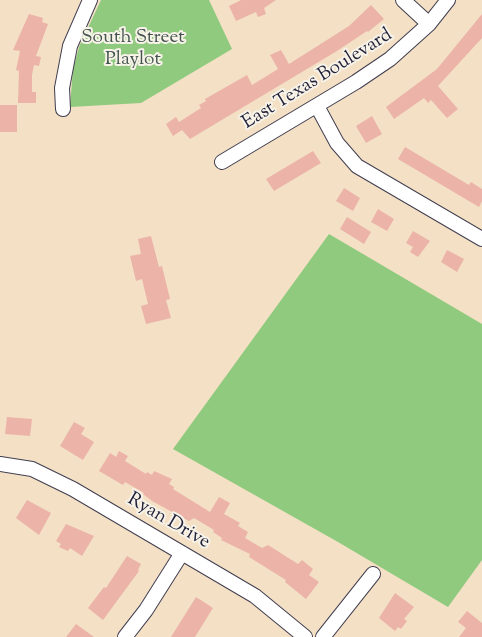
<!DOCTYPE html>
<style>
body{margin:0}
canvas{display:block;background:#f3e0c5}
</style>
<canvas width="482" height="637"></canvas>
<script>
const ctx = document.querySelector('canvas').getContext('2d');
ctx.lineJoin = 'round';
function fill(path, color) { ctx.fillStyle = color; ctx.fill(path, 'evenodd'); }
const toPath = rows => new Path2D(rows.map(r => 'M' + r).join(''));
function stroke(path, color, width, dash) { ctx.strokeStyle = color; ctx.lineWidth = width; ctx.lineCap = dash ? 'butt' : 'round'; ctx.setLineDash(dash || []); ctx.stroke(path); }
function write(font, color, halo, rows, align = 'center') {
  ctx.font = font + ' "Sorts Mill Goudy",serif'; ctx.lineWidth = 4; ctx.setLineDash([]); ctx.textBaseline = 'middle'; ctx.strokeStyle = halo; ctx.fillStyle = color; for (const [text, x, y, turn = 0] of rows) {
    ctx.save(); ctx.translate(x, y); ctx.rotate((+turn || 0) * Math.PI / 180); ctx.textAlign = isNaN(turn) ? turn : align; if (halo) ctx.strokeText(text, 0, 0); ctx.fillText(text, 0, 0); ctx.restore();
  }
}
const green = toPath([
 [101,0,209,0,232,49,141,103,70,107,73,69,79,47],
 [329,234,482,324,482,560,448,607,338,542,173,449]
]);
const building = toPath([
 [241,0,276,0,264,8,266,14,258,17,256,12,236,21,229,6],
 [371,5,384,19,368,32,367,31,337,51,190,139,182,130,173,136,166,124,176,117,179,122,201,108,199,105,206,101,205,99,247,75,252,85,278,69,270,55,281,50,289,64,349,26],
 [29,14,43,18,42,22,48,24,36,56,41,57,39,66,34,65,32,75,32,92,36,92,36,103,18,103,19,71,16,70,20,51,13,50],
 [482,14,482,38,438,86,458,109,447,118,431,100,428,103,424,98,394,119,386,107,437,69],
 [0,105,17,105,17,132,0,132],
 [372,116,382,134,366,143,356,126],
 [405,147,469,185,471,182,482,189,482,201,479,207,398,159],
 [313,151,321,163,274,191,266,179],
 [344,188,360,198,353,211,336,201],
 [378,209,394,219,387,231,371,222],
 [347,217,371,232,364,244,340,229],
 [413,231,430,241,418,257,410,252,413,247,406,243],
 [151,236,159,267,162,266,170,299,166,300,171,318,146,324,141,306,148,304,142,279,136,281,130,256,141,254,138,239],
 [447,250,464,259,457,272,441,262],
 [7,417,32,419,30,436,5,434],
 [74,422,85,428,81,434,94,442,83,460,60,446],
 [119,451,128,456,125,461,146,474,147,472,152,475,154,471,172,479,169,484,174,487,173,489,210,512,219,497,230,503,224,514,240,523,238,526,248,532,245,538,262,548,268,545,298,564,302,560,313,569,309,575,319,582,306,599,285,582,286,580,249,557,250,554,221,540,222,538,213,532,214,530,194,518,189,521,152,501,143,494,144,493,125,482,123,485,99,471,110,453,116,457],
 [27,500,51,513,39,535,16,518],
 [66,524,94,536,82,556,70,548,68,551,59,547,61,544,56,541],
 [127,556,141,564,138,570,139,571,103,620,88,608,104,587,106,588],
 [395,593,414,607,404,619,407,621,401,629,398,627,395,631,379,618],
 [196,597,213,608,195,637,171,637],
 [467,611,482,623,482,637,459,637,466,628,458,622],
 [76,624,94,637,66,637]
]);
const minor = toPath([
 [403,0,429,24],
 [317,106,337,143,357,166,482,239],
 [63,109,62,88,70,46,90,0],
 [222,162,356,82,390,59,429,24,448,0],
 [0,464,32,469,73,489,255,596,305,637],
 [125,637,146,610,182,553],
 [323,637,373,574]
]);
const parkNames = [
 ["South Street",133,39],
 ["Playlot",133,61]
];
const streetNames = [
 ["East Texas Boulevard",318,80,-32],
 ["Ryan Drive",168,522,30]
];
fill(green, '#90ca7e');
fill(building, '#ecb3a9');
stroke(minor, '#413e50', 16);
stroke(minor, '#fff', 14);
write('19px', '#43544f', '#f7f3e8', parkNames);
write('19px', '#22223b', '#f7f3e8', streetNames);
</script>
